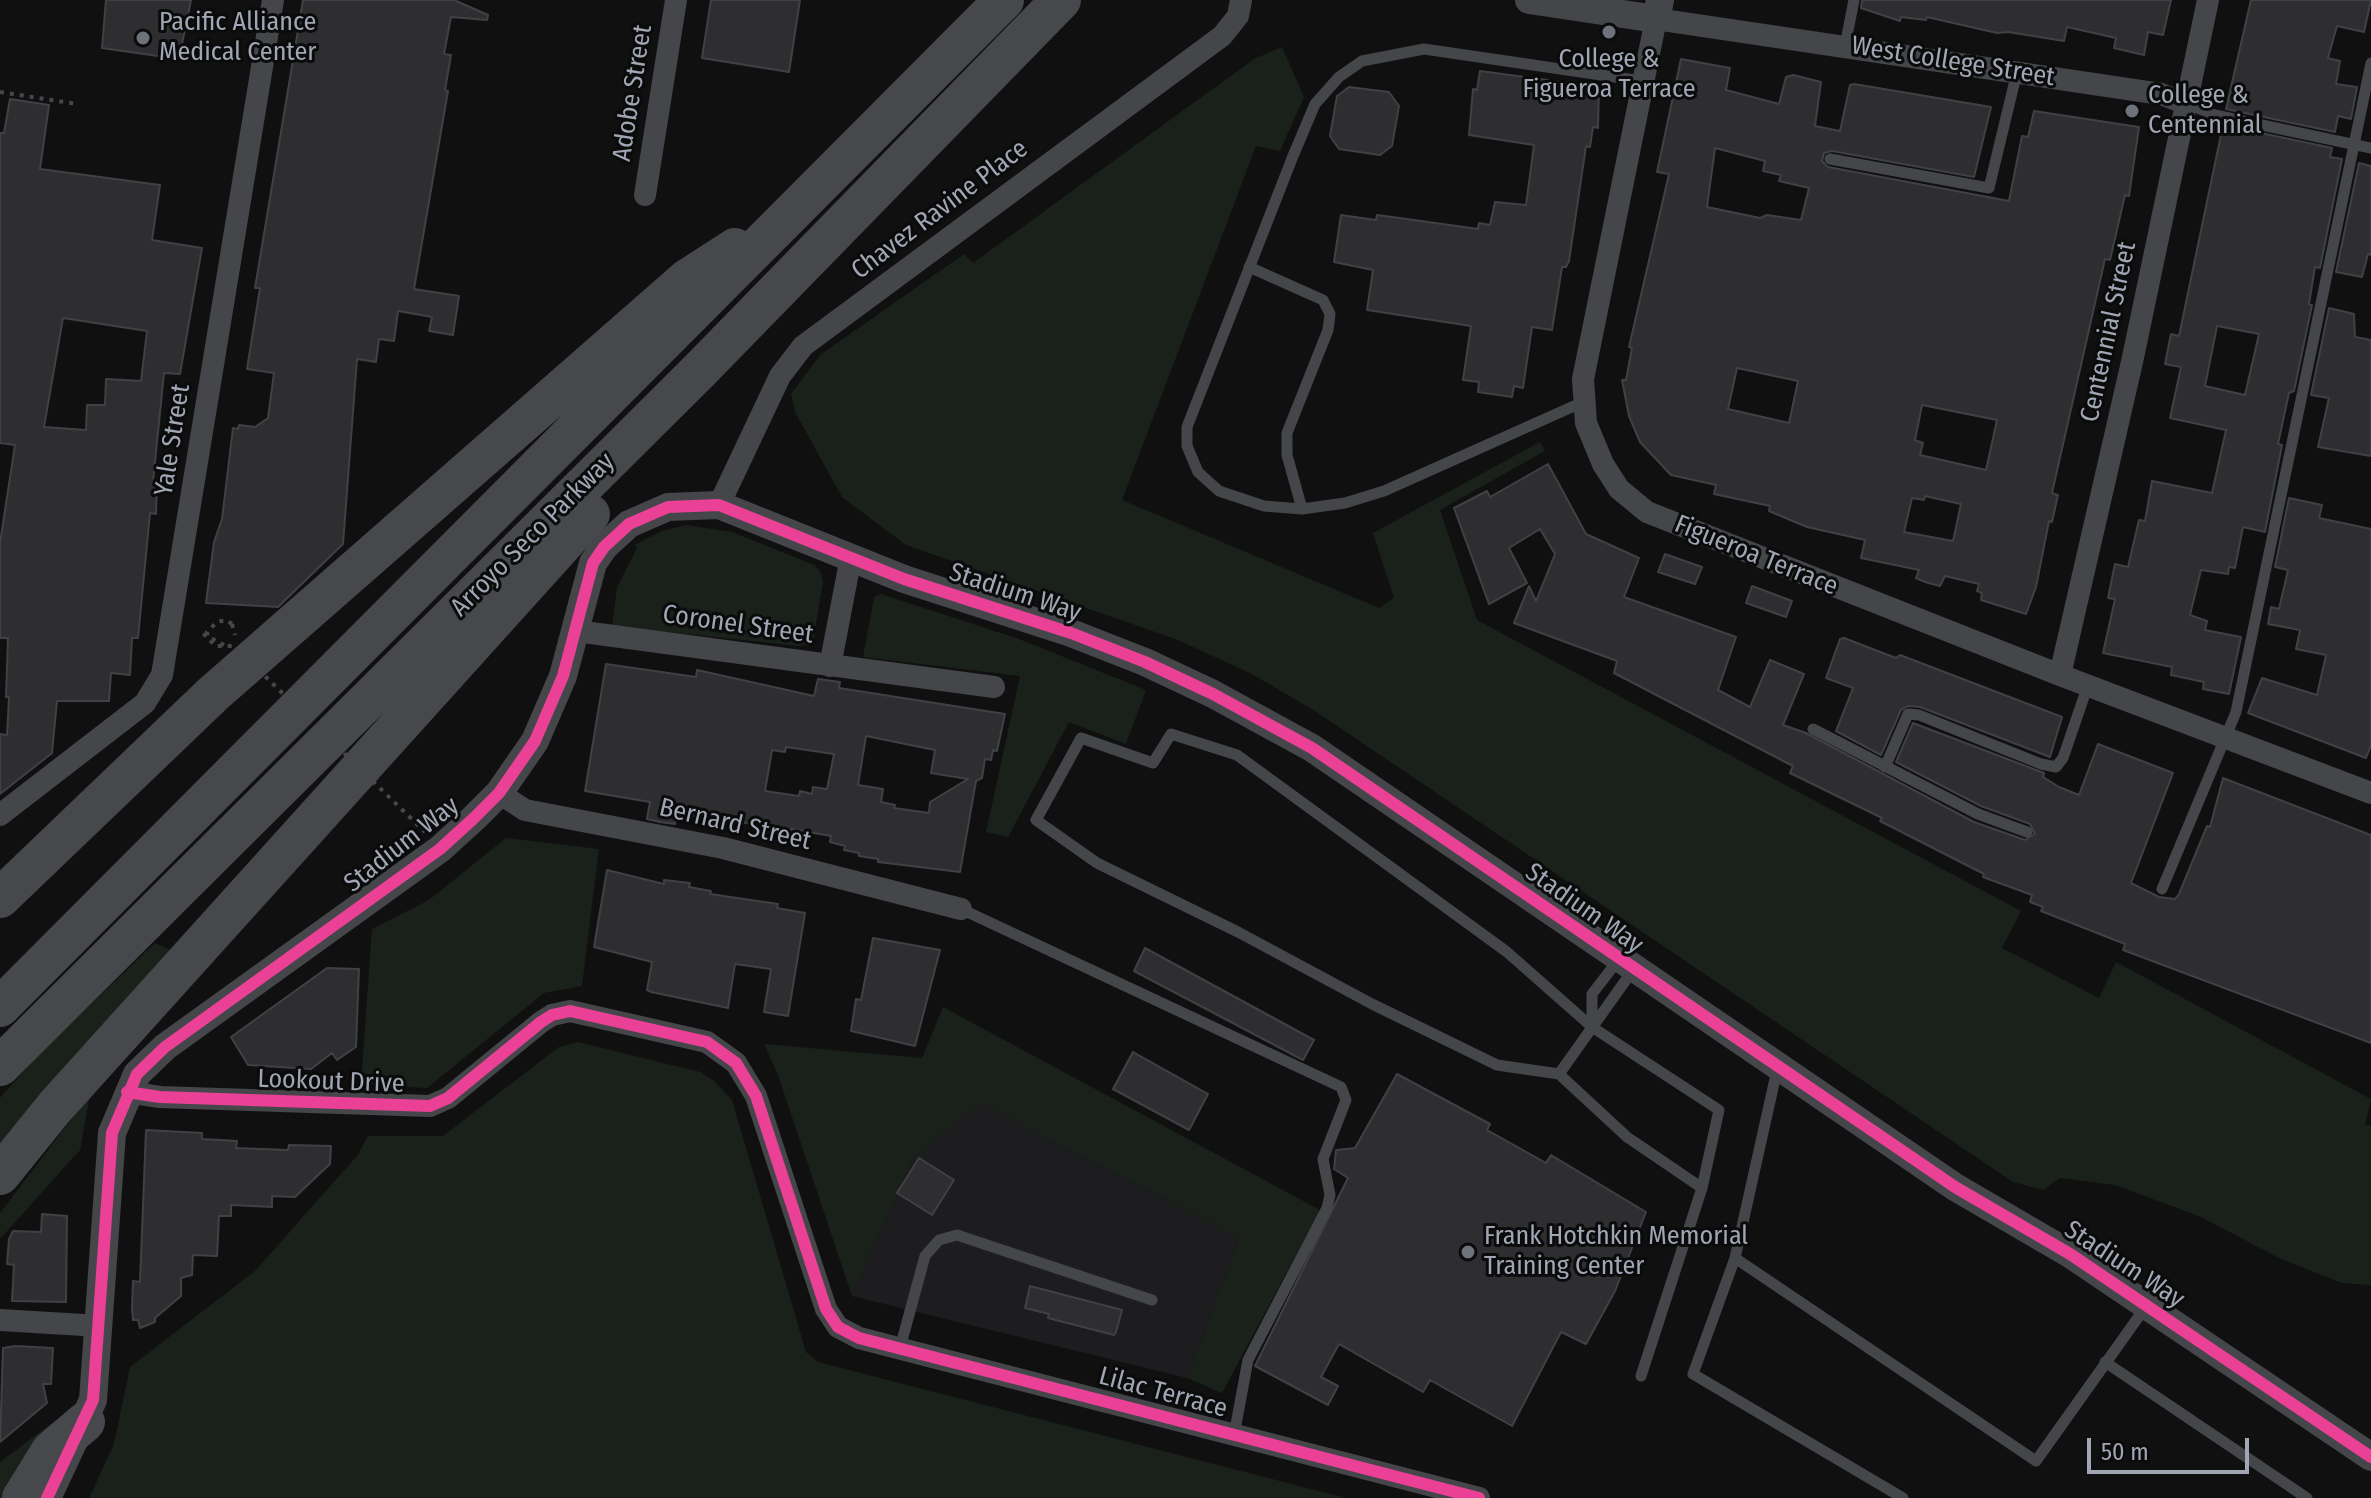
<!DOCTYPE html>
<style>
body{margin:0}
#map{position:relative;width:2371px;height:1498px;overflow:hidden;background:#101011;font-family:"Fira Sans Condensed",sans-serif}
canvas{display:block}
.scale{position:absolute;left:2087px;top:1438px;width:162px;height:36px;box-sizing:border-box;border:4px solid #a0a6b3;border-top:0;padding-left:10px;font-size:24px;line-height:28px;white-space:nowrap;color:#a0a6b3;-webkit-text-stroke:6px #0b0b0c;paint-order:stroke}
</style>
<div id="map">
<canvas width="2371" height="1498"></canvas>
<div class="scale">50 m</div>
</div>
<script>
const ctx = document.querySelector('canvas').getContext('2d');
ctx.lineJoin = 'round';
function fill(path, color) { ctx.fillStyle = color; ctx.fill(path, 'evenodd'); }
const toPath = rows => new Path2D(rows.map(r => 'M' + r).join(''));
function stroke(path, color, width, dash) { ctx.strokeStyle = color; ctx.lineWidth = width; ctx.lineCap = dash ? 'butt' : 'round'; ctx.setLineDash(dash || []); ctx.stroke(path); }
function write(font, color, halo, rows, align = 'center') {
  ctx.font = font + ' "Fira Sans Condensed",sans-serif'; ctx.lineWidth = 6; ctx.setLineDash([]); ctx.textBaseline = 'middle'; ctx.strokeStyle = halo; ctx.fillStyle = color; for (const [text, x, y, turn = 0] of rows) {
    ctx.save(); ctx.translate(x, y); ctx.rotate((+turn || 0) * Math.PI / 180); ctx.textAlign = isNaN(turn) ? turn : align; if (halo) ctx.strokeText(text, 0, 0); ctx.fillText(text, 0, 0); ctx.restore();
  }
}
const built = toPath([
 [980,1103,1239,1238,1187,1378,852,1296,913,1158]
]);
const green = toPath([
 [1282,47,1304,97,1280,151,1256,146,1122,500,1379,608,1394,598,1373,533,1540,442,1545,451,1440,510,1477,620,2021,911,2002,948,2099,998,2116,962,2371,1099,2365,1125,2371,1125,2371,1285,2342,1283,2279,1258,2201,1217,2115,1185,2060,1178,2043,1190,2013,1182,1315,711,1252,674,1178,640,906,545,842,497,795,412,791,394,820,355,964,254,973,263,1254,59],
 [687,525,732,532,814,565,820,571,823,581,814,637,810,644,799,646,612,626,617,587,637,548,635,545,662,531],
 [881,594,1019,639,1146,690,1126,744,1069,722,1008,837,986,832,1020,676,863,657,874,597],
 [506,838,599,849,582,986,544,993,427,1088,361,1084,372,929,429,900],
 [155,943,176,952,0,1157,0,1098,37,1056],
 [943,1007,1320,1210,1222,1393,1187,1378,1239,1238,980,1103,913,1158,852,1296,778,1075,764,1044,922,1058],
 [578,1042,700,1072,714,1081,732,1100,806,1352,818,1362,1346,1498,89,1498,114,1444,130,1367,255,1271,357,1156,368,1136,443,1136,559,1047],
 [90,1095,80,1150,0,1239,0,1213],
 [64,1414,13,1498,0,1498,0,1462]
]);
const building = toPath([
 [106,0,191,0,179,59,102,48,106,0],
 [303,0,454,0,488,15,487,20,451,17,444,54,451,55,445,90,448,91,414,289,459,296,453,335,429,331,432,317,398,311,394,341,379,339,376,362,357,359,343,544,278,607,206,603,214,542,222,519,233,428,238,429,239,425,255,427,268,418,274,373,247,369,260,288,255,288,303,0],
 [711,0,800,0,789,72,702,58,711,0],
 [1862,0,2171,0,2163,35,2148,32,2144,55,2114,48,2116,38,2067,27,2064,41,2008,32,1997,33,1927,17,1926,20,1901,17,1900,21,1861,8,1862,0],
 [2251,0,2371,0,2364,32,2337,26,2328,58,2340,61,2336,84,2357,87,2351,119,2338,116,2335,132,2226,109,2251,0],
 [1681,59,1730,68,1726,90,1779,104,1786,77,1793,75,1821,82,1815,126,1840,131,1850,85,1854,84,1991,107,1974,177,1832,151,1824,153,1822,161,1828,167,2009,201,2022,136,2028,137,2034,111,2139,127,2129,196,2125,195,2110,260,2105,259,2052,493,2058,495,2052,522,2049,521,2036,587,2026,614,1981,600,1982,593,1977,591,1979,584,1945,576,1940,586,1925,582,1916,578,1919,570,1861,558,1865,540,1807,527,1769,511,1770,506,1714,494,1716,485,1671,475,1640,442,1629,416,1622,380,1626,380,1632,348,1629,347,1669,174,1657,172,1681,59],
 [1715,148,1765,161,1763,171,1781,175,1779,181,1809,188,1801,220,1767,215,1760,218,1707,207,1715,148],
 [1737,368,1798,381,1789,423,1728,409,1737,368],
 [1922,405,1997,420,1986,470,1920,455,1923,443,1915,440,1922,405],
 [1925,496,1961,504,1953,541,1904,532,1912,498,1924,500,1925,496],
 [1480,71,1599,87,1598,128,1593,127,1590,147,1586,146,1569,261,1566,267,1562,267,1552,330,1532,327,1523,388,1514,386,1512,397,1478,392,1479,382,1463,380,1471,326,1367,310,1373,270,1334,262,1341,215,1376,220,1377,215,1385,216,1478,229,1479,223,1490,225,1495,202,1526,205,1534,145,1469,135,1473,89,1477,90,1480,71],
 [1349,87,1389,92,1399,106,1392,146,1380,155,1339,149,1330,136,1337,96,1349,87],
 [10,99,49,105,40,169,160,185,152,240,202,248,180,374,164,373,153,482,157,482,156,514,150,513,138,638,132,638,130,675,111,673,109,701,57,701,52,753,0,794,0,734,7,735,9,697,6,697,8,638,0,638,0,543,15,445,0,443,0,133,4,133,10,99],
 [63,318,147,331,141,381,106,379,105,405,87,405,86,430,44,427,63,318],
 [2223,125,2332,148,2330,157,2342,159,2320,268,2315,267,2309,304,2312,305,2294,391,2289,393,2278,444,2282,445,2265,532,2243,527,2235,568,2229,567,2228,574,2201,570,2190,615,2207,621,2205,630,2241,637,2229,694,2203,689,2204,682,2171,675,2172,667,2103,653,2115,599,2108,598,2115,564,2128,567,2139,520,2145,521,2152,481,2212,493,2226,430,2170,418,2181,367,2165,364,2171,334,2179,336,2223,125],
 [2217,326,2259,334,2245,395,2205,386,2217,326],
 [2359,163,2371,166,2371,255,2368,254,2362,277,2336,272,2359,163],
 [2329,308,2354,314,2355,337,2371,340,2371,456,2318,447,2329,398,2311,395,2329,308],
 [1548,464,1586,534,1639,558,1624,597,1736,637,1718,690,1750,707,1770,660,1804,674,1783,725,1806,733,1974,822,2025,840,2035,834,2030,824,1981,806,1896,762,1913,723,2044,773,2043,777,2059,787,2079,795,2098,744,2173,773,2131,883,2159,897,2175,899,2179,894,2207,826,2210,827,2223,778,2371,835,2371,1043,2123,950,2125,944,2041,911,2043,907,2030,902,2032,895,1983,877,1984,874,1880,821,1882,818,1790,773,1793,766,1614,673,1617,661,1514,623,1529,586,1536,601,1555,554,1540,529,1509,548,1527,583,1489,604,1454,508,1487,491,1490,497,1548,464],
 [2289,498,2322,505,2319,518,2371,529,2371,745,2366,758,2248,713,2262,678,2317,695,2326,655,2296,649,2300,630,2268,624,2271,607,2279,609,2288,570,2275,567,2289,498],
 [1665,554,1702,567,1695,584,1658,572,1665,554],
 [1752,586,1792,601,1786,617,1746,603,1752,586],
 [1844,638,1896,658,1900,655,2062,717,2050,757,1920,707,1908,706,1901,710,1881,755,1836,731,1853,688,1826,678,1840,639,1844,638],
 [606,664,696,677,697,670,814,696,818,679,840,682,839,688,1005,714,997,751,993,750,991,760,985,759,982,778,976,781,960,872,878,862,878,859,859,856,859,853,844,850,845,846,830,842,831,836,791,829,789,837,761,832,762,825,676,814,675,824,660,822,647,819,650,802,585,791,606,664],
 [866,736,935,750,931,773,968,779,930,802,929,813,894,808,895,805,881,802,883,789,858,785,866,736],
 [786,747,834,754,827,789,813,787,812,794,800,791,799,796,765,791,772,750,785,752,786,747],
 [607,870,664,884,664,880,690,883,689,887,711,891,710,894,778,904,777,908,805,913,788,1016,764,1012,771,969,735,964,728,1008,651,992,647,990,652,962,594,947,607,870],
 [873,938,940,950,915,1046,851,1031,856,999,861,1000,873,938],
 [1145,948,1314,1040,1303,1060,1134,971,1145,948],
 [327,968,359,969,356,1047,337,1060,332,1053,311,1069,248,1065,231,1037,327,968],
 [1133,1052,1208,1094,1189,1130,1113,1089,1133,1052],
 [1397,1074,1490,1124,1487,1130,1546,1163,1551,1155,1646,1212,1615,1291,1586,1344,1561,1332,1512,1426,1430,1380,1423,1392,1339,1344,1321,1377,1338,1386,1328,1405,1255,1366,1348,1178,1334,1169,1336,1150,1355,1148,1397,1074],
 [146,1130,202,1133,202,1139,237,1141,236,1148,288,1150,289,1145,331,1146,330,1164,295,1197,272,1196,272,1207,231,1205,231,1216,219,1216,217,1256,193,1255,192,1275,181,1278,181,1296,155,1318,155,1322,140,1328,138,1320,133,1320,132,1308,133,1281,140,1282,146,1130],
 [919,1158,954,1180,932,1215,897,1193,919,1158],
 [42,1214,67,1216,66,1302,12,1301,14,1265,7,1264,9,1239,13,1231,41,1232,42,1214],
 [1030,1286,1122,1310,1116,1332,1114,1335,1048,1318,1049,1314,1025,1308,1030,1286],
 [16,1346,53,1348,51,1384,43,1384,47,1403,0,1442,3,1348,16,1346]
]);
const path = toPath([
 [0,92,77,104],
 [232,624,235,635],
 [203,634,224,645]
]);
const service = toPath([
 [1845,46,1854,0],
 [2187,104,2215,115,2371,148],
 [1830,159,1989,188,2017,72],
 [1249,267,1323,300,1330,314,1328,330,1287,433,1287,455,1302,509],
 [1583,402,1384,491,1345,503,1302,509,1264,506,1219,491,1198,472,1187,446,1187,427,1293,156,1315,104,1339,77,1362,61,1424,49,1642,81],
 [1813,729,1978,814,2027,832],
 [1885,767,1908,714,1919,715,2041,764,2056,767,2063,758,2088,685],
 [2162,889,2236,712,2371,63],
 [961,909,1341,1087,1346,1100,1323,1159,1330,1195,1327,1208,1248,1360,1234,1435],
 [1592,1026,1592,994,1619,959],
 [1777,1070,1735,1258,2036,1461,2147,1305],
 [1559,1074,1633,970],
 [1735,1258,1693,1374,1903,1498],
 [900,1348,925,1256,939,1240,957,1235,1152,1300],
 [2105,1362,2307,1498],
 [1641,1376,1702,1188,1719,1110,1592,1027,1507,952,1237,755,1171,734,1153,763,1081,738,1036,820,1097,863,1238,932,1372,1004,1497,1065,1559,1074,1627,1137,1702,1188]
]);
const minor = toPath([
 [2187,104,2161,94,1656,19,1583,379,1586,423,1603,464,1619,489,1647,512,2060,675,2371,793],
 [645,195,676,0],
 [719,505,780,376,803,346,1222,36,1238,16,1241,0],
 [576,631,994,687],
 [830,666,851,557],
 [2060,675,2132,362,2208,0],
 [499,793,525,810,723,848,961,909],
 [0,815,145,703,162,675,273,0],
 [127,1092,160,1097,430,1106,448,1098,541,1022,552,1015,570,1011,707,1042,736,1063,756,1096,826,1309,838,1327,859,1338,1479,1498],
 [0,1320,100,1326]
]);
const tertiary = toPath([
 [1529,0,1656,19,1660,0],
 [47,1498,93,1400,112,1133,137,1074,165,1047,440,849,474,818,499,793,535,741,563,676,593,563,604,547,629,524,668,507,719,505,904,579,1071,633,1145,662,1213,694,1312,748,1955,1187,2070,1254,2371,1457]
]);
const motorway = toPath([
 [0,898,213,694,687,279,735,248],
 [0,1007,1004,0],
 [0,1066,699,371,1061,0],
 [0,1175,55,1107,590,514],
 [22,1498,51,1451,85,1422]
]);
const pathBridge = toPath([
 [232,624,226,620,217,622,207,632,208,638,215,646,234,646,425,832]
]);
const cycleway = toPath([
 [127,1092,160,1097,430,1106,448,1098,541,1022,552,1015,570,1011,707,1042,736,1063,756,1096,826,1309,838,1327,859,1338,1479,1498],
 [47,1498,93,1400,112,1133,137,1074,165,1047,440,849,474,818,499,793,535,741,563,676,593,563,604,547,629,524,668,507,719,505,904,579,1071,633,1145,662,1213,694,1312,748,1955,1187,2070,1254,2371,1457]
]);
const markers = [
 [1609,32,8,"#6e727a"],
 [143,38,8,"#6e727a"],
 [2132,111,8,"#6e727a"],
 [1468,1252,8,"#6e727a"]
];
const poiNames = [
 ["Pacific Alliance",159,23],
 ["Medical Center",159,53],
 ["College &",1609,60,"center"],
 ["Figueroa Terrace",1609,90,"center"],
 ["College &",2148,96],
 ["Centennial",2148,126],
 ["Frank Hotchkin Memorial",1484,1237],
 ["Training Center",1484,1267]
];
const streetNames = [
 ["West College Street",1953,62,9],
 ["Adobe Street",633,93,-81],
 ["Chavez Ravine Place",940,210,-37],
 ["Centennial Street",2109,332,-78],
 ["Yale Street",173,440,-81],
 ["Arroyo Seco Parkway",533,535,-45],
 ["Figueroa Terrace",1756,556,22],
 ["Stadium Way",1015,593,18],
 ["Coronel Street",738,625,8],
 ["Bernard Street",735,825,13],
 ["Stadium Way",402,845,-38],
 ["Stadium Way",1584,909,35],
 ["Lookout Drive",331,1082,2],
 ["Stadium Way",2124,1265,33],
 ["Lilac Terrace",1163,1393,15]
];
fill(built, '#1d1d1f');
fill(green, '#1a211b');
fill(building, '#2e2e30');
stroke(building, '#3f4145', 2);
stroke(path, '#46484c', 4, [4, 6]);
stroke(service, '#45464a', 11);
stroke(minor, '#45464a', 22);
stroke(tertiary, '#45464a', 28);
stroke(motorway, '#47484c', 40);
stroke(pathBridge, '#46484c', 4, [4, 6]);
stroke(cycleway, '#ea4096', 12);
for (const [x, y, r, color] of markers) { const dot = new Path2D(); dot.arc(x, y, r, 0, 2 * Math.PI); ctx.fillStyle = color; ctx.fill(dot); stroke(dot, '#0b0b0c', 3); }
write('26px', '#a0a6b3', '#0b0b0c', poiNames, 'left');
write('26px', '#a0a6b3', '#0b0b0c', streetNames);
</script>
